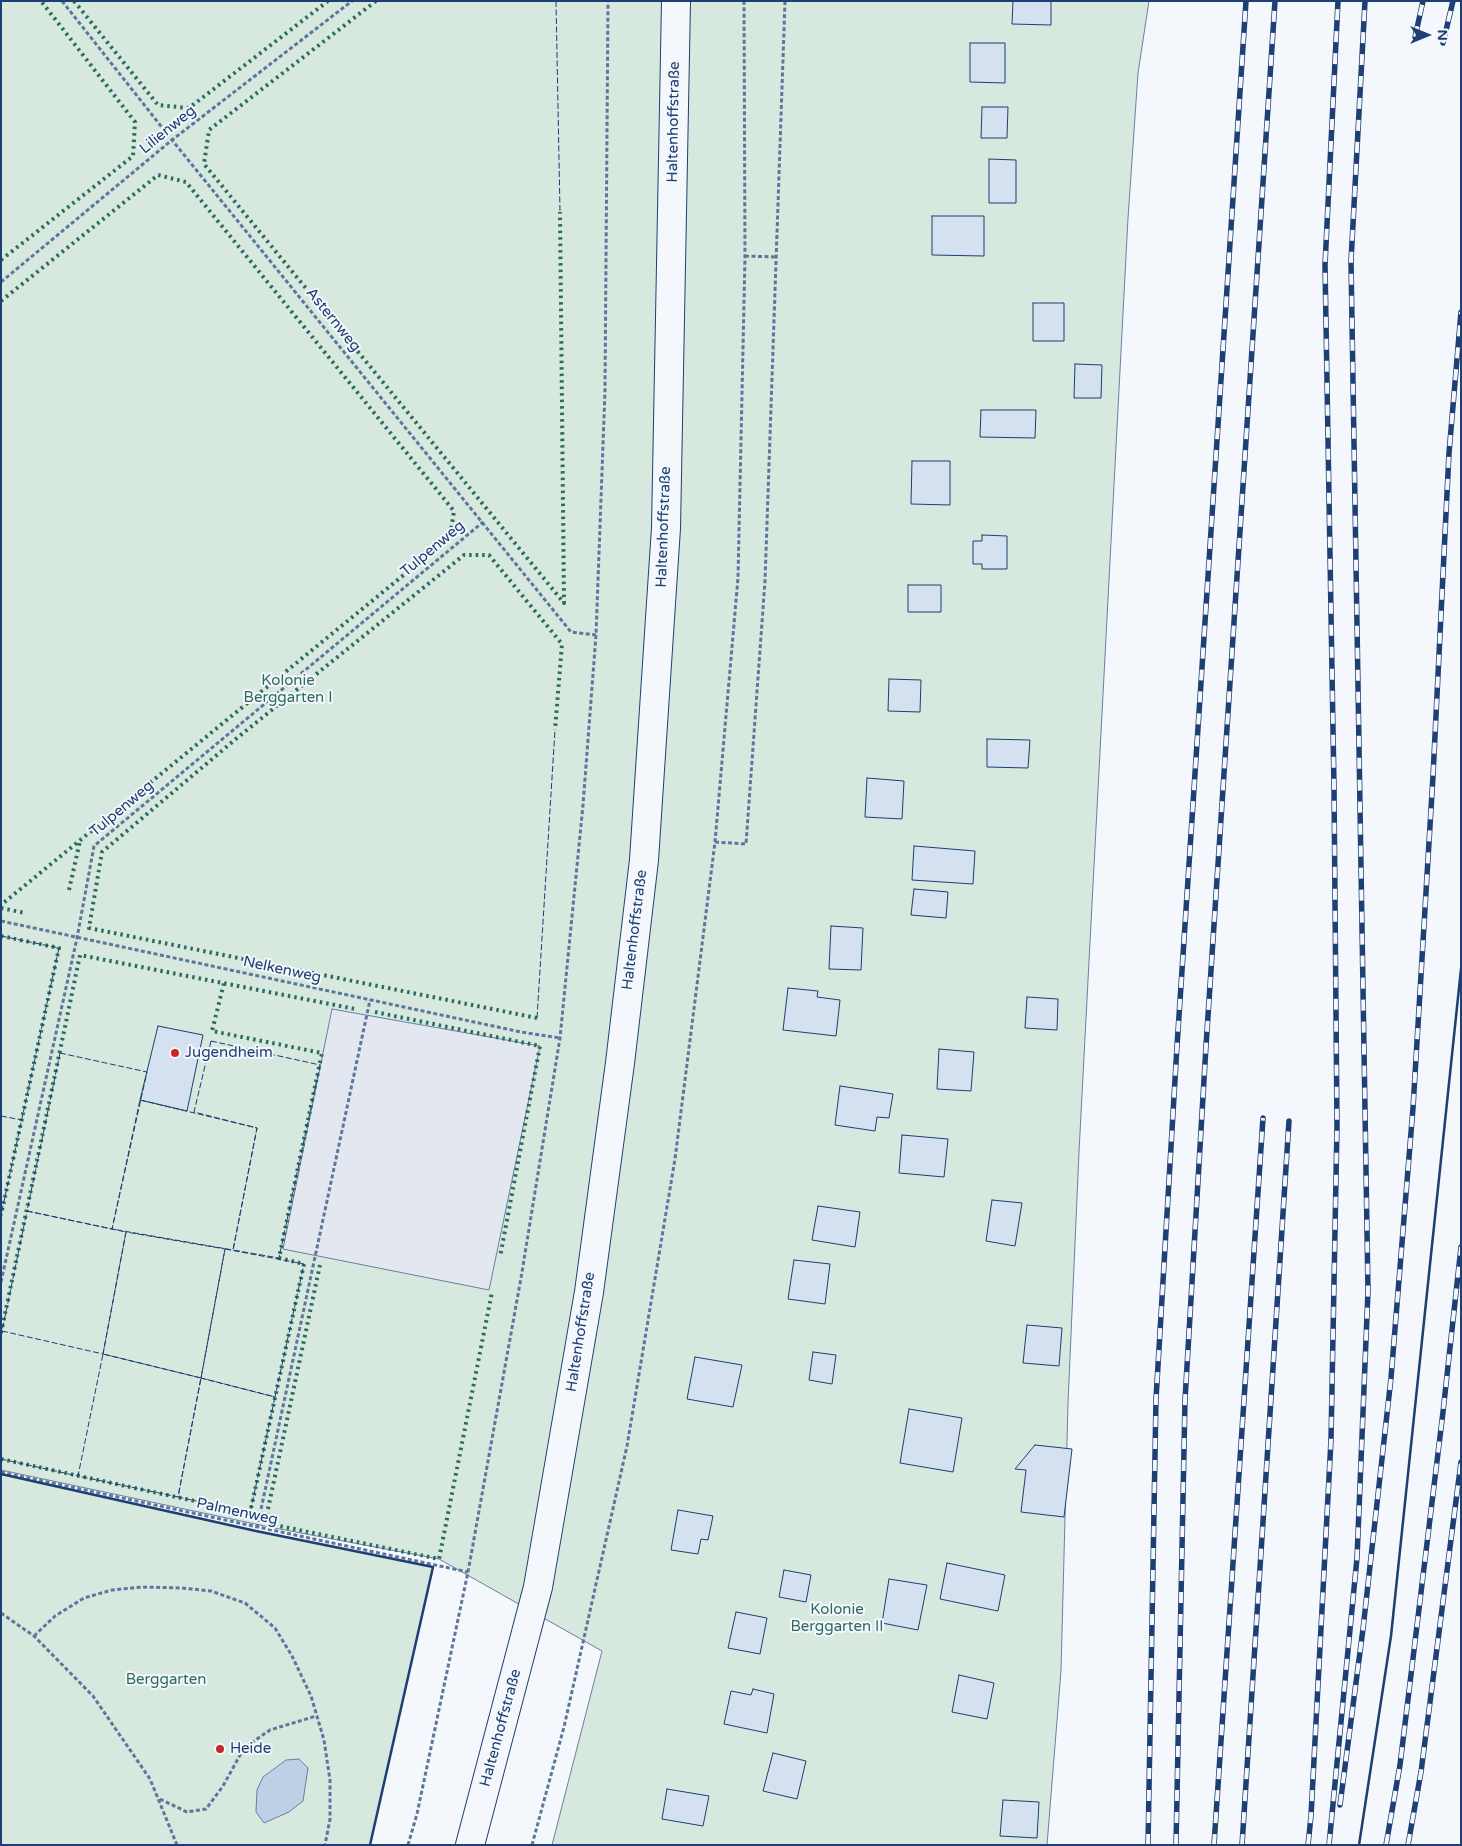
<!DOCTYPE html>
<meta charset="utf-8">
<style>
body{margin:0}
#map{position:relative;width:1462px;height:1846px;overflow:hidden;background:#f4f7fb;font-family:"Varela Round",sans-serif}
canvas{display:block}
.frame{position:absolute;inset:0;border:2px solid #1d3f73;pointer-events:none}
.north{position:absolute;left:1402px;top:10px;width:50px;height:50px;-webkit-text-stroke:4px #f4f7fb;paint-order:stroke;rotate:90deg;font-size:14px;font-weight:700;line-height:20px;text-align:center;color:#1d3f73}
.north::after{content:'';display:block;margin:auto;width:18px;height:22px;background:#1d3f73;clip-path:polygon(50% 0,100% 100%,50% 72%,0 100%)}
</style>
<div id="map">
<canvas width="1462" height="1846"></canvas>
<div class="frame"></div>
<div class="north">N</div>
</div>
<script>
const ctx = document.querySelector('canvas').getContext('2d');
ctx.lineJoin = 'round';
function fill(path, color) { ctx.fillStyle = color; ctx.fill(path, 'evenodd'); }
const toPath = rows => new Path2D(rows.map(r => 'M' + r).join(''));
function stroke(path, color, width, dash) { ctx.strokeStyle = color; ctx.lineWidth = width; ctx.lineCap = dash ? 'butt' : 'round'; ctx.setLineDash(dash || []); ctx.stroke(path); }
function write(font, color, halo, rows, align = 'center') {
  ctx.font = font + ' "Varela Round",sans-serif'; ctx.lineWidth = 4; ctx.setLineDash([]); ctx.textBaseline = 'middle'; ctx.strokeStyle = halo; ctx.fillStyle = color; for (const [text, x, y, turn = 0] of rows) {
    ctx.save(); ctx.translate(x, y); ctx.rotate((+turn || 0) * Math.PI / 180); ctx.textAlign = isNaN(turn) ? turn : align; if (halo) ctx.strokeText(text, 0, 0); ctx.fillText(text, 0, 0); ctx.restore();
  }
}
const green = toPath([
 [1,1,1149,1,1138,73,1128,218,1079,1152,1068,1403,1061,1671,1047,1845,552,1845,602,1651,439,1559,269,1527,1,1470,1,1],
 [1,1474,256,1531,433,1567,370,1845,1,1845,1,1474]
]);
const parking = toPath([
 [332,1009,540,1046,489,1290,283,1249,332,1009]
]);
const water = toPath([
 [299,1759,308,1768,303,1801,289,1812,264,1823,256,1812,257,1790,263,1777,286,1760,299,1759]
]);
const building = toPath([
 [1013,1,1051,1,1051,25,1012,24,1013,1],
 [970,43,1005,43,1005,83,970,82,970,43],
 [982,107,1008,107,1007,138,981,138,982,107],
 [989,159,1016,160,1016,203,989,203,989,159],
 [932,216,984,216,984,256,932,255,932,216],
 [1033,303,1064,303,1064,341,1033,341,1033,303],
 [1075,364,1102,365,1101,398,1074,398,1075,364],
 [981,410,1036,410,1035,438,980,437,981,410],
 [912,461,950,461,950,505,911,504,912,461],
 [982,535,1007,536,1007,569,982,569,982,564,973,564,973,541,982,541,982,535],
 [908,585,941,585,941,612,908,612,908,585],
 [889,679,921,680,920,712,888,711,889,679],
 [987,739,1030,740,1028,768,987,767,987,739],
 [867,778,904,781,902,819,865,817,867,778],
 [914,846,975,851,973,884,912,880,914,846],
 [914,889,948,892,946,918,911,915,914,889],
 [831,926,863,928,861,970,829,969,831,926],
 [788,988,818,991,817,997,840,1000,836,1036,783,1030,788,988],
 [1027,997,1058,999,1057,1030,1025,1028,1027,997],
 [158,1026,203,1035,187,1111,140,1100,158,1026],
 [939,1049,974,1052,971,1091,937,1089,939,1049],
 [840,1086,893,1094,889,1118,877,1117,875,1131,835,1125,840,1086],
 [902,1135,948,1139,944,1177,899,1173,902,1135],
 [992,1200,1022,1203,1015,1246,986,1241,992,1200],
 [818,1206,860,1212,855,1247,812,1240,818,1206],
 [794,1260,830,1264,825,1304,788,1299,794,1260],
 [1027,1325,1062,1328,1059,1366,1023,1363,1027,1325],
 [813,1352,836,1355,832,1384,809,1380,813,1352],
 [695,1357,742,1365,733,1407,687,1399,695,1357],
 [909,1409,962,1418,953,1472,900,1463,909,1409],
 [1035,1445,1072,1449,1064,1517,1021,1512,1026,1470,1015,1469,1035,1445],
 [678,1510,713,1516,708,1540,701,1539,698,1554,671,1550,678,1510],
 [947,1563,1005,1575,998,1611,940,1599,947,1563],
 [784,1570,811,1575,806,1602,779,1597,784,1570],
 [889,1579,927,1585,918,1630,882,1623,889,1579],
 [736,1612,767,1618,760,1654,728,1648,736,1612],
 [959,1675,994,1683,987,1719,952,1712,959,1675],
 [753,1689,774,1694,767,1733,724,1724,731,1691,751,1695,753,1689],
 [773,1753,806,1761,797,1799,763,1791,773,1753],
 [667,1789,709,1796,703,1826,662,1819,667,1789],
 [1003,1800,1039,1802,1037,1838,1000,1836,1003,1800]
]);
const path = toPath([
 [62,1,172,140,571,632,596,635],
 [745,256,777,257],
 [1,282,172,140,352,1],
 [715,842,746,844,765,581,785,1],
 [1,921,521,1032,560,1038],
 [1,1282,77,938,94,846,483,522],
 [1,1472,468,1572],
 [257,1528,370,1000],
 [1,1613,34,1636,93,1696,150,1779,177,1845],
 [34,1636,55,1616,84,1598,112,1590,142,1587,182,1588,211,1591,245,1603,275,1628,292,1656,311,1696,324,1740,330,1780,330,1819,325,1845],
 [160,1799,187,1812,206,1809,223,1786,244,1748,270,1730,316,1716],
 [408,1845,417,1814,468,1572,521,1278,560,1038,583,805,596,635,605,390,608,1],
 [532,1845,564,1727,627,1446,675,1159,715,842,738,578,745,256,744,1]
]);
const secondary = toPath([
 [470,1845,538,1587,589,1292,620,1063,644,860,666,528,676,1]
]);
const rail = toPath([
 [1415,37,1423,1],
 [1443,43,1453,1],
 [1340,1805,1363,1629,1391,1378,1413,1108,1433,776,1449,453,1461,312],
 [1148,1845,1156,1399,1177,1046,1246,1],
 [1176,1845,1185,1400,1206,1046,1275,1],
 [1214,1845,1263,1118],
 [1242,1845,1289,1121],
 [1308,1845,1311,1816,1331,1440,1337,1126,1334,787,1325,265,1338,1],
 [1329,1845,1357,1558,1368,1291,1351,261,1365,1],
 [1386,1845,1400,1765,1443,1412,1461,1247],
 [1408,1845,1421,1772,1461,1462]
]);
const hedge = toPath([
 [74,1,158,105,189,108,328,1],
 [376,1,209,130,204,164,564,603,560,212],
 [1,260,133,156,135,122,41,1],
 [1,301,158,175,186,182,454,511,450,537,1,905],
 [69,890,80,841],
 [1,908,25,913],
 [1,936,59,948,1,1215],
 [375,1012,540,1046,500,1257],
 [537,1018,89,928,102,852,237,738,464,555,489,555,562,644,555,730],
 [320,1265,265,1523,439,1559,492,1292],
 [1,1333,80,955,355,1009],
 [1,1459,250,1513,304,1264,279,1258,322,1053,212,1031,224,983]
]);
const fence = toPath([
 [556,1,560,212],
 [1,936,59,948,1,1215],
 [537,1018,555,730],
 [211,1041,320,1065,279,1258,233,1250,257,1128,194,1112,211,1041],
 [60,1053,147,1072,112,1229,27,1211,60,1053],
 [140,1100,257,1128,233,1250,112,1229,140,1100],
 [1,1116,22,1120],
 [27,1211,126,1232,103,1354,2,1331,27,1211],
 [225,1249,304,1264,275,1397,201,1378,225,1249],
 [103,1354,201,1378,178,1497,78,1476,103,1354],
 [201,1378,275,1397,250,1513,178,1497,201,1378,225,1249,126,1232,103,1354,201,1378],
 [1,1459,78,1476,78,1473]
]);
const wall = toPath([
 [1,1474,256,1531,433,1567,370,1845],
 [1359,1845,1391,1636,1461,969]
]);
const markers = [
 [175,1053,5,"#c62828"],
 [220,1749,5,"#c62828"]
];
const streetNames = [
 ["Haltenhoffstraße",674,122,-89],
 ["Lilienweg",168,130,-39],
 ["Asternweg",333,320,51],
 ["Haltenhoffstraße",664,527,-88],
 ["Tulpenweg",433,549,-40],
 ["Tulpenweg",122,809,-40],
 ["Haltenhoffstraße",635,930,-83],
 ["Nelkenweg",282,970,12],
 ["Haltenhoffstraße",581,1332,-81],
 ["Palmenweg",237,1512,12],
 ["Haltenhoffstraße",501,1728,-75]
];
const parkNames = [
 ["Kolonie",288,681],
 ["Berggarten I",288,698],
 ["Kolonie",837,1610],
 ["Berggarten II",837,1627],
 ["Berggarten",166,1680]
];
const poiNames = [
 ["Jugendheim",185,1053],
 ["Heide",230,1749]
];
fill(green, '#d7e8df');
stroke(green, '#687fa3', 1);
fill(parking, '#e3e8f0');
stroke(parking, '#687fa3', 1);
fill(water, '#bed0e5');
stroke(water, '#687fa3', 1);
fill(building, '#d5e0f0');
stroke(building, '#1d3f73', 1);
stroke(secondary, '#1d3f73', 30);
stroke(path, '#5e769c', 3, [4, 2.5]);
stroke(secondary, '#f4f7fb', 28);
stroke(rail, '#1d3f73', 5.5);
stroke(rail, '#f4f7fb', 4, [11]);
stroke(hedge, '#2c6c60', 4, [2.5, 4]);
stroke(fence, '#1d3f73', 1, [6, 2.5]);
stroke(wall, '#1d3f73', 2.5);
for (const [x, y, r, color] of markers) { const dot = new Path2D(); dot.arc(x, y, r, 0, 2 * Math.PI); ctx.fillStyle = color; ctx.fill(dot); stroke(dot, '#f4f7fb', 2); }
write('15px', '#1d3f73', '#f4f7fb', streetNames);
write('15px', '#2c6c60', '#f4f7fb', parkNames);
write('15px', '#1d3f73', '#f4f7fb', poiNames, 'left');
</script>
